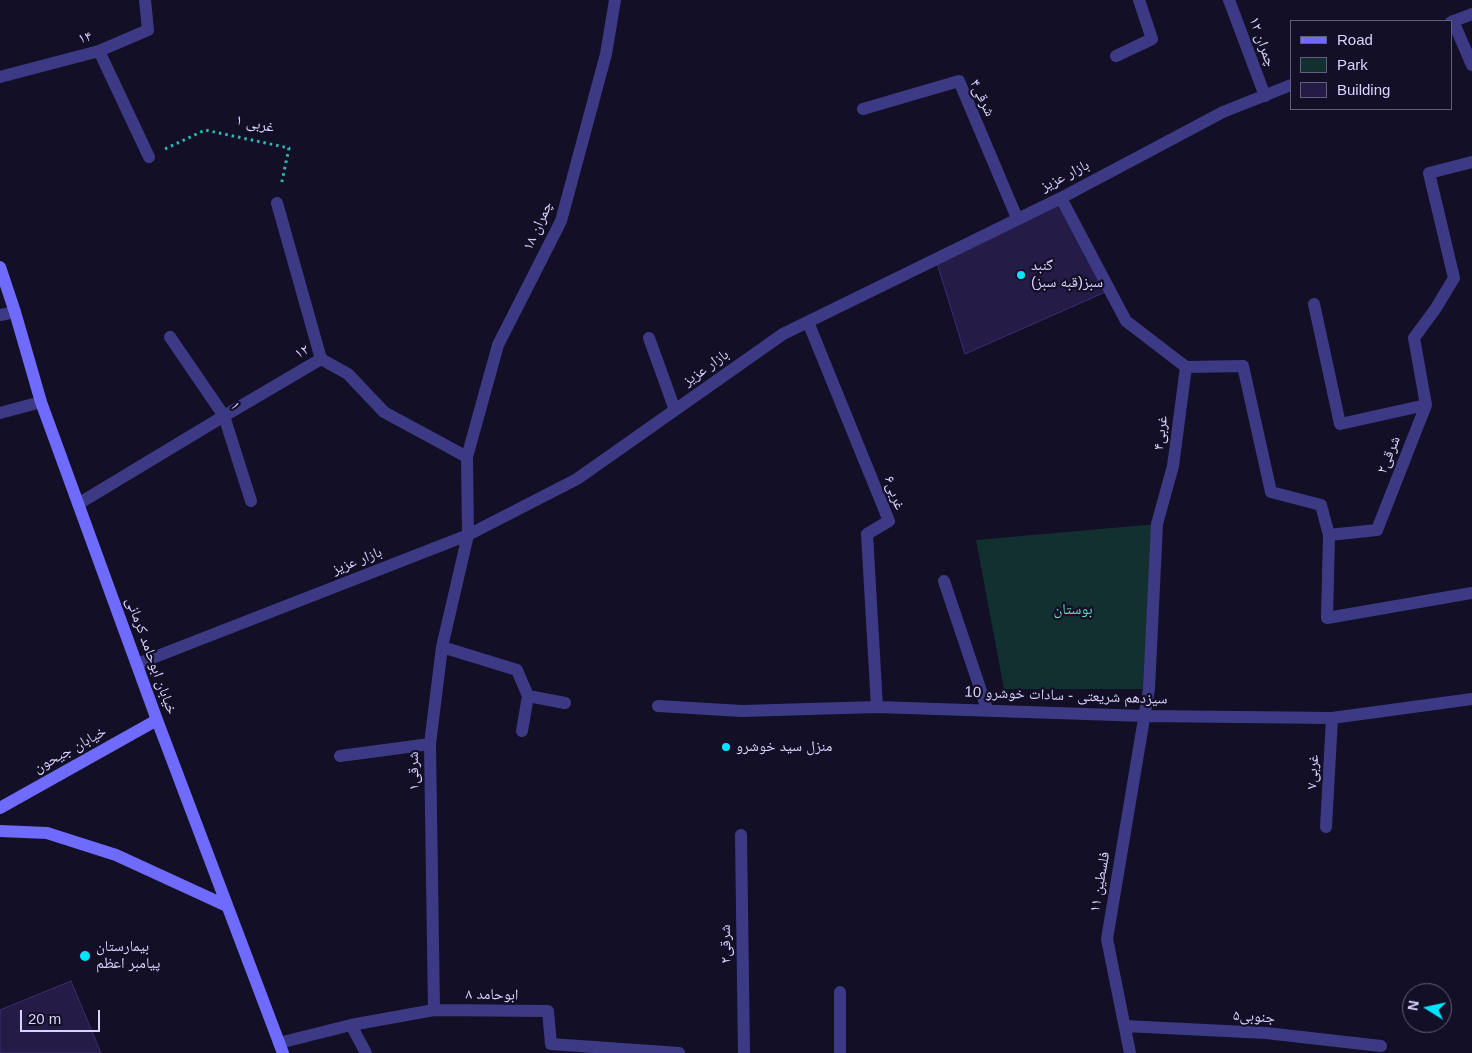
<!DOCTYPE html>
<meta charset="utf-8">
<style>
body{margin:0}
#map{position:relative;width:1472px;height:1053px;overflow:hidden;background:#130f26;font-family:Arial,sans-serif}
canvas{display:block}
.legend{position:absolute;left:1290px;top:20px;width:162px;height:90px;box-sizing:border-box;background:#130f26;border:1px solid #625e7d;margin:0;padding:6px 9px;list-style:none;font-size:15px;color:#d9d4ff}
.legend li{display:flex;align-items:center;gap:10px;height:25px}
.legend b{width:25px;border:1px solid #625e7d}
.north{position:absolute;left:1402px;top:983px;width:50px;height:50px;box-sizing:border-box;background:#130f26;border:1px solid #625e7d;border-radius:50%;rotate:280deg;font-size:14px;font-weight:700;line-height:20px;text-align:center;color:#d9d4ff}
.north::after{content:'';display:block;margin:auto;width:18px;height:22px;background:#00e5ff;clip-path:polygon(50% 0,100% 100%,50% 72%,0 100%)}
.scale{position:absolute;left:20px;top:1010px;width:80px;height:22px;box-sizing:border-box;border:2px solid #d9d4ff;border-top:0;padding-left:6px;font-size:15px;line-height:18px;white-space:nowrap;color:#d9d4ff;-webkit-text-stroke:4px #130f26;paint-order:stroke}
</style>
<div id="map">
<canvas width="1472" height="1053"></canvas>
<ul class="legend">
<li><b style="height:6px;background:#6f6bff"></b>Road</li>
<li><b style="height:14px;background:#12302f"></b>Park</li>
<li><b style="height:14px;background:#241b47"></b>Building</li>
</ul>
<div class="north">N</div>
<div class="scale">20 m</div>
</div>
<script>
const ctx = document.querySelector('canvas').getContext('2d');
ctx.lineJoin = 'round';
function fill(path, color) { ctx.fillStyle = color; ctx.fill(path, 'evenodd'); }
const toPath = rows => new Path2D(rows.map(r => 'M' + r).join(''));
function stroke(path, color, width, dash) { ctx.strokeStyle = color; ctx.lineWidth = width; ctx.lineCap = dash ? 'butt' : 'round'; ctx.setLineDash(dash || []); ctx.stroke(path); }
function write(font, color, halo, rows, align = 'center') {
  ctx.font = font + ' Arial,"Noto Naskh Arabic",sans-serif'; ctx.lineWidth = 4.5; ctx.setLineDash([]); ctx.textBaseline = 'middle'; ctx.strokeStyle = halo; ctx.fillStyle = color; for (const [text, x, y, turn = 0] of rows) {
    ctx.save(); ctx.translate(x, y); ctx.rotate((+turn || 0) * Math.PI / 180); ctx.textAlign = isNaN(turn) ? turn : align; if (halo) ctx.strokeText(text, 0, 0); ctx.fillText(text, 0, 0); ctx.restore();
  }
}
const green = toPath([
 [1157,524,1149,689,1004,689,976,540]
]);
const building = toPath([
 [1061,198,1110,290,965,354,936,260,1061,198],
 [71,981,101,1053,0,1053,0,1010,71,981]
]);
const path = toPath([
 [165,149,205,130,289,148,281,186]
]);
const street = toPath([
 [1229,0,1265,96],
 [1453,21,1472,65],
 [1451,22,1472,14],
 [99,51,149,157],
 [1116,56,1152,39,1139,0],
 [0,77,99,51,148,30,145,0],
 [863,109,959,81,1017,218],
 [1472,162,1429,173,1454,278,1436,308,1414,338,1426,405,1377,530,1329,535,1327,618,1472,593],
 [1061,198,1126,321,1186,367,1173,466,1157,524,1149,689,1107,939,1130,1053],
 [277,203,321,359],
 [1314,304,1340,424,1426,405],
 [0,315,15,312],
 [808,322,889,521,867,534,877,707],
 [170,337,224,416,251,501],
 [649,338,675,410],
 [1186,367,1243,366,1271,492,1321,505,1329,535],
 [0,413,41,402],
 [467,457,498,345,561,221,606,54,615,0],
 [78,504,224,416,321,359,348,374,384,412,467,457,468,535,442,647,430,744,434,1010],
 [944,581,987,709],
 [442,647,517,670,528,696,565,703],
 [137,664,468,535,577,479,783,334,1061,198,1223,112,1291,85],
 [658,706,742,711,877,707,1145,716,1332,718,1472,699],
 [522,731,528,696],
 [340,756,430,744],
 [1326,827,1332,718],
 [741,835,744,1053],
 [840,992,840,1053],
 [351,1025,366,1053],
 [1125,1026,1266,1033,1381,1046],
 [279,1043,351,1025,434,1010,548,1011,551,1044,679,1053]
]);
const secondary = toPath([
 [0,267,15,312,41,402,157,720,283,1053],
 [0,808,157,720],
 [0,831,47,833,116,855,227,906]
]);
const markers = [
 [1021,275,5,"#00e5ff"],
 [726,747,5,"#00e5ff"],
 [85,956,6,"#00e5ff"]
];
const streetNames = [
 ["۱۴",85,38,-16],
 ["چمران ۱۲",1262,42,70],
 ["شرقی۴",982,98,64],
 ["۱ غربی",255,124,12],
 ["بازار عزیز",1065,176,-27],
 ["چمران ۱۸",538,226,-66],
 ["۱۲",302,352,-29],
 ["بازار عزیز",706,368,-35],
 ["۱",235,406,62],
 ["غربی۴",1161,433,-83],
 ["شرقی۲",1389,455,-68],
 ["غربی۶",894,493,70],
 ["بازار عزیز",357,561,-21],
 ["خیابان ابوحامد کرمانی",151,656,70],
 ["سیزدهم شریعتی - سادات خوشرو 10",1066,696,2],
 ["خیابان جیحون",70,750,-29],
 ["شرقی۱",414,771,-91],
 ["غربی۷",1313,772,-87],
 ["فلسطین ۱۱",1100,882,-80],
 ["شرقی۲",726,944,-91],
 ["ابوحامد ۸",492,995,1],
 ["جنوبی۵",1254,1017,4]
];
const poiNames = [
 ["گنبد",1031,266],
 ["سبز(قبه سبز)",1031,283],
 ["منزل سید خوشرو",736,747],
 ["بیمارستان",96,947],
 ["پیامبر اعظم",96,964]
];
const parkNames = [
 ["بوستان",1073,610]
];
fill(green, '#12302f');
fill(building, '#241b47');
stroke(building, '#3b2d73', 1);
stroke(path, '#2fb8b0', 3, [2.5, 4]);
stroke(street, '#3d3a85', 12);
stroke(secondary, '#6f6bff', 12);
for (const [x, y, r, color] of markers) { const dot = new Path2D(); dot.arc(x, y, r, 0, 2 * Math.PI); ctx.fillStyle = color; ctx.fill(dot); stroke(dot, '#130f26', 2); }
write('15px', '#d9d4ff', '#130f26', streetNames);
write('15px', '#d9d4ff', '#130f26', poiNames, 'left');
write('15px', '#5fe0c0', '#130f26', parkNames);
</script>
